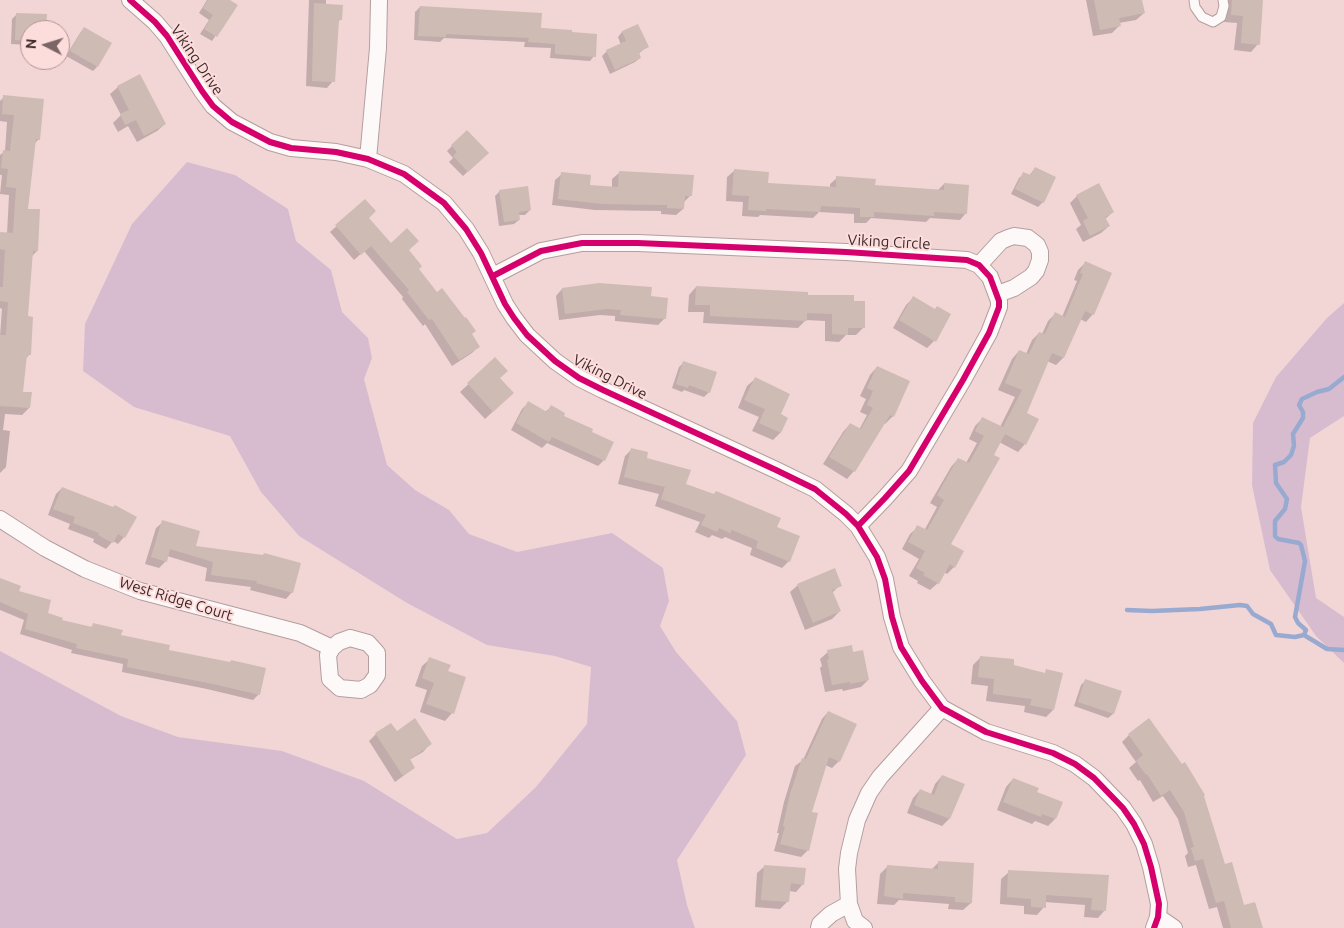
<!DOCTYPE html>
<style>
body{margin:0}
#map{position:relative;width:1344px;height:928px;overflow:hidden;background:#f2d6d6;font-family:Ubuntu,sans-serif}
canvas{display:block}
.north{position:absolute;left:20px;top:20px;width:50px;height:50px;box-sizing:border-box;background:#fddcdc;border:1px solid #b09494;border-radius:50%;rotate:275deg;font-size:14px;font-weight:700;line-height:20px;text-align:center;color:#3d2829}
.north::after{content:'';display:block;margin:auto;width:18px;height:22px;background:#7c6566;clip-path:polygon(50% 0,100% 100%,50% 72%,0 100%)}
</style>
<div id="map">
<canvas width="1344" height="928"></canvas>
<div class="north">N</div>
</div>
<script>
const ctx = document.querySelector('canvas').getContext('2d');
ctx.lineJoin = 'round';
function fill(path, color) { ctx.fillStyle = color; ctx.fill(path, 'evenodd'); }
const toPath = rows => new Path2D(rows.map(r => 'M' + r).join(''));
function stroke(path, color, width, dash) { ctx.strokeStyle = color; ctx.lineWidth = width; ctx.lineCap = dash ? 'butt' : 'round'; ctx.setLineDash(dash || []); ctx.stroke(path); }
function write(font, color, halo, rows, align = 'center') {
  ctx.font = font + ' Ubuntu,sans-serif'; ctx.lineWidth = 4; ctx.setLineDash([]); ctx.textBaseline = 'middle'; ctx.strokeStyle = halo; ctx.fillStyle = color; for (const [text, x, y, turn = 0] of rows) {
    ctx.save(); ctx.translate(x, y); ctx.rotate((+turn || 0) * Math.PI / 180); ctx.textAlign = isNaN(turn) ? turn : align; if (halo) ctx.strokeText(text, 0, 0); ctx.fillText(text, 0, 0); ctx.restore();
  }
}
const green = toPath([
 [187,162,235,175,288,209,296,241,331,270,342,312,368,338,372,358,364,379,387,465,415,490,449,510,469,534,517,552,612,533,663,568,669,601,660,626,676,652,737,721,746,755,677,860,687,905,695,928,0,928,0,651,121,716,178,737,282,751,364,781,457,839,487,833,536,787,587,724,591,667,555,656,487,645,407,603,299,536,261,492,230,436,134,407,83,371,85,324,132,224],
 [1344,303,1344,416,1310,438,1301,507,1316,598,1344,617,1344,663,1316,636,1270,570,1252,485,1253,423,1276,377,1327,318]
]);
const shadow = toPath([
 [207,0,227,0,236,6,212,41,200,34,209,20,199,13],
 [309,0,326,0,326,5,341,19,338,22,333,81,327,88,306,86],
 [1086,0,1141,0,1144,13,1136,20,1119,23,1120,25,1112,33,1093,36],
 [1226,0,1262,0,1258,44,1251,52,1234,50,1237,23,1224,22],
 [420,7,571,33,594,56,590,61,550,58,551,48,524,47,525,42,444,38,440,42,414,40,415,12],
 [17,14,45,30,30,30,30,45,11,44,12,19],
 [637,25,647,47,638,54,640,58,635,62,610,74,602,56,607,51,621,45,618,37,622,32],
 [84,28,97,67,93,71,66,56,80,33],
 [118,87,165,124,157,131,137,142,128,126,118,132,113,123,121,115,110,94],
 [4,97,39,139,34,144,26,210,37,251,31,257,27,317,29,355,25,359,22,393,29,408,22,415,5,414,3,430,10,431,6,467,0,473,0,336,2,309,0,308,0,234,7,234,9,195,0,194,2,175,0,175,0,155,5,151,7,122,0,121,0,101],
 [467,131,487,153,463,176,449,162,453,158,447,151],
 [1035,168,1043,202,1038,207,1011,194,1019,178,1024,174,1029,176],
 [734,171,767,184,830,188,830,184,837,178,874,186,938,190,944,184,966,213,960,220,930,218,926,222,871,218,866,223,854,223,854,214,819,212,813,218,760,215,758,217,742,216,743,202,726,201,727,177],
 [619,173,691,195,684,202,683,209,676,215,661,214,661,211,595,210,552,205,555,180,562,174,588,186,612,188,612,179],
 [500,191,530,210,525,215,518,215,519,220,514,224,499,226,495,196],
 [1077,196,1113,212,1105,219,1109,226,1101,233,1083,242,1076,229,1081,225,1070,203],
 [365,201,367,218,390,245,407,251,417,269,471,334,478,347,472,353,452,366,425,324,423,326,402,299,403,297,364,251,354,260,330,232],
 [1085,263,1093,314,1086,322,1080,319,1063,358,1056,365,1047,361,1025,413,1025,444,1018,452,999,442,949,544,954,567,947,574,944,572,938,583,930,590,917,583,918,581,909,576,919,559,902,549,910,534,918,527,924,531,937,507,930,503,951,467,958,459,966,463,977,443,969,439,975,426,983,418,1000,427,1015,397,998,390,1012,359,1019,351,1026,354,1032,340,1039,333,1042,334,1048,321,1055,314,1062,317,1077,281,1074,280,1078,270],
 [696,287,807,296,864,327,856,335,846,335,839,342,825,341,825,321,806,320,798,328,703,323,704,312,688,312,689,295],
 [562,289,649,297,665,318,658,325,615,321,615,316,600,315,559,320,556,296],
 [913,298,934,341,927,348,893,328,906,305],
 [495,359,505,400,485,419,460,392],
 [684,362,709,392,704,397,684,390,682,392,672,388,679,367],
 [877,367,893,416,885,424,883,423,854,471,847,479,823,464,843,432,850,424,859,430,867,415,860,412,866,399,860,396,870,375],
 [755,379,779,415,787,418,780,433,773,440,752,431,759,417,738,408,747,386],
 [528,403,545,412,551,407,562,416,590,432,604,460,598,466,547,443,542,448,511,430,522,409],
 [632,449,684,485,776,528,789,561,782,568,750,555,752,548,725,537,722,539,712,535,709,538,695,532,700,522,655,506,659,494,618,484,625,456],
 [62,488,124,537,118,544,113,541,106,549,93,542,94,539,68,529,70,524,48,515,56,494],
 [163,522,194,547,292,592,286,599,250,590,251,587,205,581,207,568,167,556,166,561,159,568,145,564,156,528],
 [0,579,46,614,61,621,90,628,93,625,120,636,167,651,259,694,253,700,207,689,122,672,123,664,71,653,72,650,20,634,24,620,0,610],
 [798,585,840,585,832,593,840,611,832,619,805,630,790,592],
 [828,652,852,654,868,680,861,687,843,691,842,689,825,692,820,668,822,666,820,659],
 [981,657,1044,674,1047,670,1062,674,1053,710,1046,717,1024,712,1025,706,986,701,988,686,971,684,973,665],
 [430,659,452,713,445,721,420,712,427,690,415,686,422,666],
 [1086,680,1121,692,1113,714,1108,718,1074,706,1081,685],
 [828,712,839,761,832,768,825,765,811,813,808,850,801,857,774,851,779,833,777,833,784,802,795,766,803,760,822,719],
 [396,732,430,744,423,752,409,760,414,768,395,782,369,741,376,734],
 [1129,735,1203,796,1224,865,1244,907,1261,928,1223,928,1217,907,1209,909,1196,865,1188,867,1185,856,1188,853,1178,819,1163,796,1153,802,1140,780,1138,781,1129,768,1136,762,1122,742],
 [942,776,949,819,942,826,907,813,913,798,920,790,931,794,935,784],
 [1013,779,1035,792,1055,819,1048,826,1035,821,1032,824,997,810,1006,787],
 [939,862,971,903,963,910,948,909,949,904,899,900,894,905,877,904,880,874,888,866,931,870],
 [765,866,803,884,796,892,789,891,788,901,780,909,755,907,757,873],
 [1009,872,1069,875,1105,910,1098,918,1084,917,1085,905,1045,902,1044,907,1037,915,1024,914,1024,906,1000,904,1001,879]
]);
const stream = toPath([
 [1127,610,1152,611,1200,609,1240,605,1247,606,1253,614,1271,624,1276,635,1295,637,1304,635,1327,649,1344,650],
 [1304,635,1306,630,1298,623,1295,617,1305,561,1301,545,1299,543,1278,539,1275,536,1275,521,1285,509,1287,499,1276,483,1275,465,1284,462,1291,455,1294,446,1293,434,1303,418,1303,412,1299,405,1302,399,1317,392,1329,389,1344,377]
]);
const building = toPath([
 [208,0,230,0,238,5,217,37,204,29,213,15,203,8],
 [1094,0,1142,0,1145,13,1119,18,1121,26,1100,30],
 [1232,0,1263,0,1260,45,1241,43,1243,16,1231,15],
 [314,3,343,5,342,20,339,20,335,82,312,81],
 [420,6,542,13,541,28,572,30,572,32,597,34,596,57,555,54,555,44,528,42,529,38,446,34,446,37,418,36],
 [16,13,47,14,46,30,30,30,30,41,15,40],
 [638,24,649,47,639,52,641,58,615,70,606,50,626,41,622,31],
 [84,27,112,43,98,67,70,51],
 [140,74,166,124,144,136,136,120,125,125,120,114,129,110,117,86],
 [3,95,44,99,40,140,36,139,28,209,40,209,38,251,33,251,28,316,33,317,31,355,27,355,23,392,32,392,30,408,0,406,0,335,6,335,8,302,0,301,0,287,3,287,5,250,0,249,0,232,13,233,16,188,6,187,8,169,1,168,3,150,10,151,14,115,2,114],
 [467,130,489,153,468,172,453,156,457,152,451,145],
 [1035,167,1056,177,1044,203,1015,189,1023,172,1031,175],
 [734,169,769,172,768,183,836,187,836,176,876,179,875,185,944,190,944,183,969,185,967,214,934,212,934,216,874,212,874,217,860,217,860,208,821,206,820,212,766,209,766,211,748,210,749,196,732,195],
 [619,171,694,175,692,196,685,196,684,209,667,208,667,205,602,204,558,199,561,172,591,175,590,185,618,187],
 [1099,183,1114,212,1105,217,1110,226,1090,236,1083,221,1088,218,1076,195],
 [528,186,531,210,519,212,520,220,504,222,499,190],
 [365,199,376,211,369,218,391,243,407,228,419,241,409,250,422,266,419,269,437,292,442,288,465,318,466,317,476,331,472,334,480,347,459,360,432,319,429,320,407,292,409,290,371,246,361,255,335,225],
 [1085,261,1112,273,1094,315,1085,311,1064,358,1052,353,1027,413,1039,419,1026,445,1005,434,994,455,1000,458,951,544,964,551,955,568,950,564,939,584,923,575,925,573,916,568,925,551,908,542,917,525,927,530,944,500,937,495,958,458,969,463,984,436,975,431,982,417,1003,427,1022,390,1005,383,1019,350,1029,354,1039,332,1045,334,1055,312,1065,317,1083,274,1080,273],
 [599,283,652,287,651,296,668,298,666,319,620,315,621,310,607,309,565,314,562,288],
 [696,286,808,292,808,295,854,295,854,301,865,301,865,328,848,328,848,335,832,334,832,314,807,313,807,321,710,316,710,305,695,305],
 [913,296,935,309,937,306,951,314,936,342,899,320],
 [495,357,508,371,500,378,514,393,493,412,467,383],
 [683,361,717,372,710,393,689,385,688,388,676,384],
 [877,366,910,381,894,417,890,415,855,472,829,457,850,423,861,429,873,408,867,405,873,391,867,388],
 [755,377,790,394,781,414,788,418,781,433,759,423,765,409,744,400],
 [528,401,547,412,551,405,565,413,564,416,593,429,592,432,614,442,605,461,552,437,549,442,516,423],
 [631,448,648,452,647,458,691,470,686,484,714,494,716,491,781,518,777,527,800,536,790,562,756,548,758,541,732,530,730,533,719,528,717,532,701,525,706,515,661,499,665,487,624,477],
 [62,487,113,507,115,505,137,517,125,538,118,534,113,543,98,535,99,533,73,523,75,517,53,509],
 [162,520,200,531,196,546,263,555,264,553,301,563,293,593,256,583,257,581,211,575,213,562,170,549,167,562,151,557],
 [835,568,842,586,832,590,841,611,813,623,797,584],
 [0,578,21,586,19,591,51,600,48,613,63,618,62,620,92,627,93,623,123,630,121,635,170,645,169,650,230,662,231,660,266,668,260,695,213,684,127,667,128,659,76,648,77,644,25,629,28,614,0,602],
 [852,645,853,652,863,650,869,680,850,684,850,682,832,685,827,660,829,659,827,650],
 [980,656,1014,659,1014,665,1045,673,1046,669,1063,673,1054,710,1030,705,1032,699,993,694,994,679,978,677],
 [429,657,451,665,448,671,466,677,454,714,426,704,434,683,422,678],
 [1085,679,1122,691,1114,714,1078,702],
 [828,711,857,724,840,762,829,757,812,812,818,813,809,851,780,844,785,827,783,826,790,794,802,758,806,759],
 [415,718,432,744,410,759,415,768,403,776,375,733,391,723,397,731],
 [1149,718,1182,764,1185,762,1205,795,1204,796,1225,864,1232,862,1244,905,1255,902,1263,928,1231,928,1224,901,1216,903,1203,859,1195,861,1191,848,1194,847,1184,812,1170,790,1161,796,1147,774,1146,775,1136,761,1143,755,1128,734],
 [942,775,965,784,950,819,914,805,920,789,934,795],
 [1013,778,1039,788,1037,792,1063,802,1056,819,1042,814,1041,817,1003,802],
 [938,861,974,863,972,903,955,902,955,897,903,893,903,899,884,896,887,865,938,869],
 [764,865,806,868,804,885,791,883,789,902,761,900],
 [1008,870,1109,875,1106,911,1091,910,1092,898,1046,895,1046,908,1031,907,1031,899,1007,897]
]);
const lane = toPath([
 [1194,0,1195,7,1202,17,1213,22,1221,17,1224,6,1223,0]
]);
const street = toPath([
 [130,0,155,22,167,36,202,91,213,106,232,122,270,142,291,148,336,152,368,159,404,174,444,203,466,229,481,253,505,304,514,318,527,335,555,361,579,378,603,390,776,470,815,489,846,514,858,526,877,557,885,579,892,617,901,647,922,681,942,708,986,732,1053,753,1075,764,1094,778,1123,808,1134,824,1144,844,1151,867,1159,904,1158,917,1154,928],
 [368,159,378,48,379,0],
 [979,265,1001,241,1008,238,1014,236,1028,238,1037,245,1040,252,1040,260,1036,271,1031,277,1014,288,998,294],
 [493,276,541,251,582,243,638,243,846,252,967,260,979,265,990,277,999,301,999,307,989,333,963,380,909,471,885,498,858,526],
 [0,519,45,548,85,569,140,591,300,633,332,648],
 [350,638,368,643,377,653,377,675,370,685,361,690,340,688,330,679,328,655,332,648,339,642,350,638],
 [1158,917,1174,928],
 [819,928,820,924,831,914,849,904],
 [864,928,855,921,849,904,847,869,849,853,857,820,869,793,880,777,942,708]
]);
const cycleway = toPath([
 [130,0,155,22,167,36,202,91,213,106,232,122,270,142,291,148,336,152,368,159,404,174,444,203,466,229,481,253,505,304,514,318,527,335,555,361,579,378,603,390,776,470,815,489,846,514,858,526,877,557,885,579,892,617,901,647,922,681,942,708,986,732,1053,753,1075,764,1094,778,1123,808,1134,824,1144,844,1151,867,1159,904,1158,917,1154,928],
 [493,276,541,251,582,243,638,243,846,252,967,260,979,265,990,277,999,301,999,307,989,333,963,380,909,471,885,498,858,526]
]);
const streetNames = [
 ["Viking Drive",197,60,56],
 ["Viking Circle",889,242,3],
 ["Viking Drive",610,377,27],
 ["West Ridge Court",176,599,17]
];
fill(green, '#d7bcd0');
fill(shadow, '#0003');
stroke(stream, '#98aad0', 4.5);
fill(building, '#cebcb4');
stroke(lane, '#b49e9f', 11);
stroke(street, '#b49e9f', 18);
stroke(lane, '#fdf9f9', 9);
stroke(street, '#fdf9f9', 16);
stroke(cycleway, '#d6006c', 6);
write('15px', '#3d2829', '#fddcdc', streetNames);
</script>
